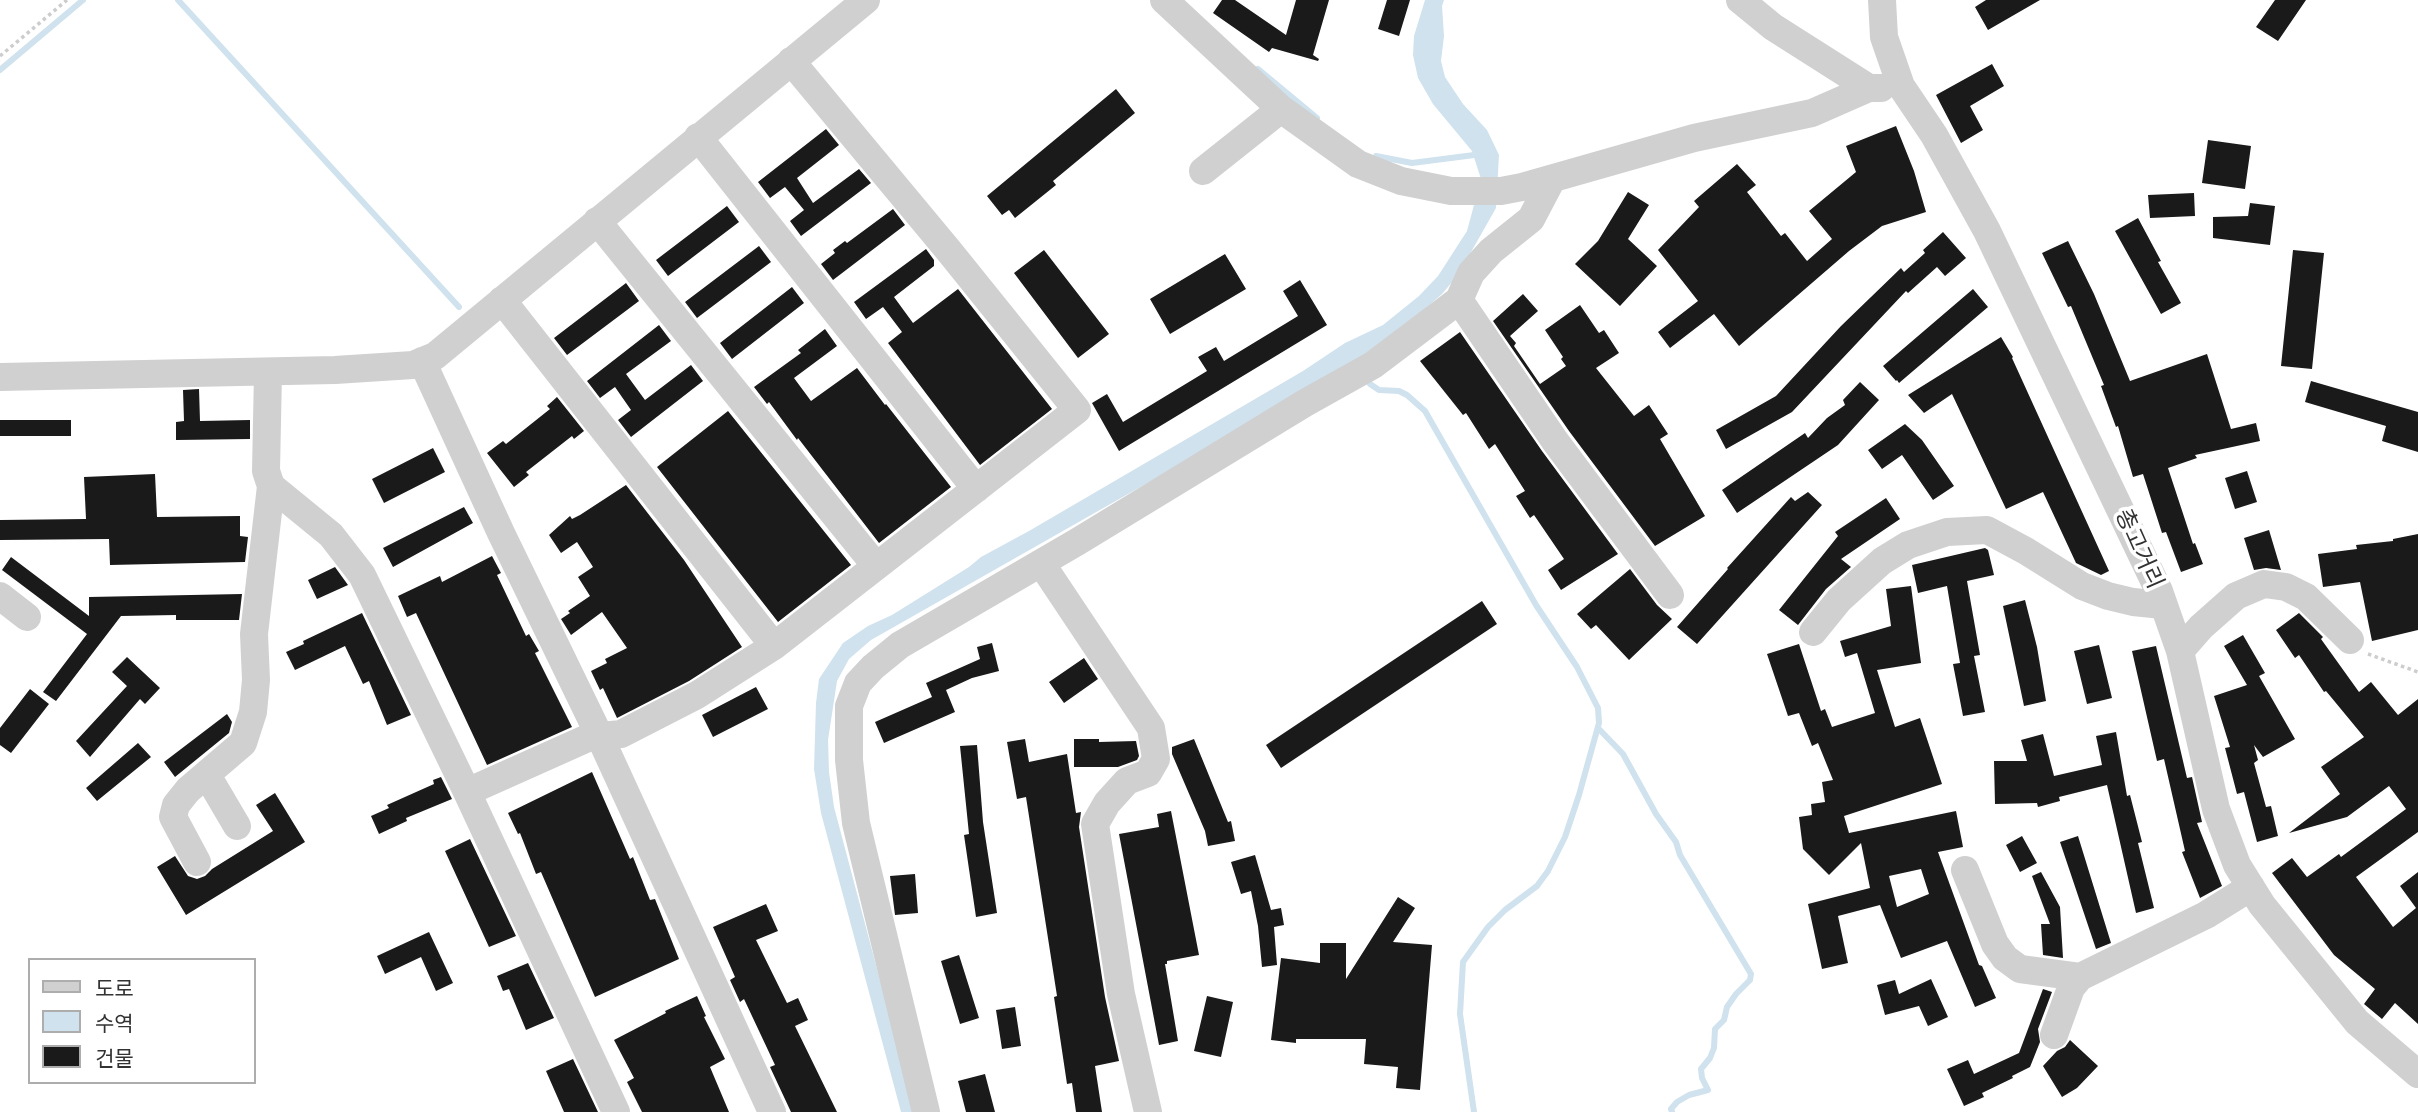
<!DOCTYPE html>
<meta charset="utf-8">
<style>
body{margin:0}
#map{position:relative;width:2418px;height:1112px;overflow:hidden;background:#fff;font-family:Cabin,"Noto Sans KR",sans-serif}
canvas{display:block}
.legend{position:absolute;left:28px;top:958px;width:228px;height:126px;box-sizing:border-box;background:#fff;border:2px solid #adadad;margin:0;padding:9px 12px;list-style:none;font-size:21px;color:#333}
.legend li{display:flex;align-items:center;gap:14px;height:35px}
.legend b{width:35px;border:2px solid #adadad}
</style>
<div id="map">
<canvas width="2418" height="1112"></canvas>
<ul class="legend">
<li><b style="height:9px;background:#d0d0d0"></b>도로</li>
<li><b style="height:19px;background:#cfe2ee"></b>수역</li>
<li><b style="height:19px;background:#1a1a1a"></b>건물</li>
</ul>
</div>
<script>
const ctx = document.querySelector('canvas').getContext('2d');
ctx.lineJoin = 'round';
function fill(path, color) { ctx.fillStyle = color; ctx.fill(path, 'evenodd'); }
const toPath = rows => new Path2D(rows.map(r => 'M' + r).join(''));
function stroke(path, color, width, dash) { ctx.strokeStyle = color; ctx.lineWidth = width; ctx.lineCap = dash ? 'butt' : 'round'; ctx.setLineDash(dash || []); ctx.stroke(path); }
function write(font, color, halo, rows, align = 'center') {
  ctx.font = font + ' Cabin,"Noto Sans KR",sans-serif'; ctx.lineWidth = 7; ctx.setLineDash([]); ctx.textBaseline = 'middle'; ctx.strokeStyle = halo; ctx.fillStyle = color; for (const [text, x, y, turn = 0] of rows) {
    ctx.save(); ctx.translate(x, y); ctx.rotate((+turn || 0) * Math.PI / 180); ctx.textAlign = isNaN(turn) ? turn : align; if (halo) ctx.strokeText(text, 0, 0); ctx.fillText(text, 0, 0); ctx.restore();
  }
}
const water = toPath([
 [1425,0,1444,0,1442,6,1444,36,1441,61,1445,77,1463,104,1487,130,1499,155,1496,208,1458,275,1442,294,1371,356,871,640,849,659,837,681,828,740,829,772,834,807,915,1112,901,1112,821,813,814,769,816,703,819,679,843,643,868,626,892,615,969,567,981,557,1029,531,1303,371,1345,343,1383,325,1419,296,1438,276,1467,231,1481,179,1472,151,1433,104,1418,78,1413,55,1414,36]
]);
const stream = toPath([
 [178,0,459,307],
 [1258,69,1317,118],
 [0,70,83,0],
 [1376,156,1412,163,1482,154],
 [1365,377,1370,384,1379,390,1399,391,1407,395,1425,411,1536,605,1577,667,1598,708,1599,723,1579,795,1565,837,1548,871,1537,886,1505,910,1488,927,1463,962,1460,1014,1474,1112],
 [1598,728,1623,754,1656,814,1676,842,1680,855,1751,974,1750,980,1736,994,1727,1007,1724,1020,1715,1029,1714,1048,1710,1058,1701,1069,1702,1078,1708,1090,1689,1095,1677,1102,1671,1109,1672,1112]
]);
const building = toPath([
 [1222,0,1235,0,1286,35,1296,0,1329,0,1313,55,1319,59,1318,61,1272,48,1269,52,1213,13],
 [1387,0,1410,0,1399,36,1378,29],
 [1986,0,2040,0,1988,30,1975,7],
 [2275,0,2306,0,2278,41,2256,27],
 [1992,64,2004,86,1970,106,1983,130,1961,143,1936,95],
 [1116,89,1135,113,1053,181,1056,185,1015,218,1009,210,1002,215,987,196],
 [1896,126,1914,171,1926,212,1882,226,1849,251,1739,346,1714,314,1670,348,1658,332,1698,301,1658,250,1699,207,1694,201,1737,164,1756,185,1747,192,1781,236,1785,233,1807,261,1832,239,1809,211,1856,172,1846,146],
 [826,129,839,145,797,178,813,203,859,169,871,183,801,236,790,221,804,210,785,187,770,198,758,182],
 [2208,140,2251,146,2245,189,2202,183],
 [1628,192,1649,205,1628,239,1657,266,1620,306,1575,264,1598,241],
 [2194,193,2195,216,2150,218,2148,195],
 [2250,203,2275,206,2270,245,2213,238,2213,217,2248,216],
 [727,206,739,222,668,276,656,260],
 [893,209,905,225,833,280,821,264,835,253,833,250,845,241,847,243],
 [2138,218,2161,261,2158,262,2181,303,2161,314,2115,231],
 [1943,232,1966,258,1945,276,1937,267,1908,293,1906,291,1792,412,1726,449,1716,430,1776,396,1841,326,1901,268,1904,272,1925,253,1923,250],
 [2068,241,2094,294,2130,381,2207,354,2231,429,2256,423,2260,441,2195,455,2197,458,2168,468,2193,544,2195,543,2203,564,2181,572,2166,532,2162,533,2143,474,2133,477,2118,426,2116,427,2101,386,2104,385,2071,306,2068,307,2042,253],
 [759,246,771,262,697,318,685,302],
 [926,249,934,260,934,266,894,297,913,323,958,289,1052,409,980,465,888,343,902,332,883,307,866,319,854,302],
 [1044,250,1109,334,1078,358,1014,273],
 [2293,250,2324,253,2312,369,2281,366],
 [1225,254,1246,289,1170,334,1150,299],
 [1300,280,1327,325,1119,451,1092,403,1107,394,1123,422,1207,371,1198,357,1216,347,1224,361,1298,316,1283,291],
 [626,283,639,301,567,355,554,338],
 [792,287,804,303,732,359,720,343],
 [1973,289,1988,307,1899,383,1897,380,1896,381,1883,366],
 [1523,294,1538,311,1510,336,1516,343,1514,346,1540,384,1566,366,1561,359,1563,357,1545,330,1580,305,1599,333,1604,330,1619,353,1596,368,1634,416,1649,405,1668,434,1660,439,1705,516,1655,546,1569,431,1493,321],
 [659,325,671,341,626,374,645,400,691,365,703,381,631,437,618,420,631,410,615,387,600,398,587,381],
 [825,329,837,346,794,378,811,401,857,368,885,405,886,404,951,487,879,543,798,438,797,440,769,402,767,404,754,387,801,353,798,350],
 [1460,332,1542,451,1618,554,1561,590,1548,570,1564,559,1534,515,1530,518,1516,496,1525,491,1495,444,1489,449,1466,413,1463,415,1420,361],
 [2001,337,2013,357,2012,358,2109,571,2101,575,2076,563,2043,492,2006,509,1952,394,1924,413,1908,395],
 [2311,381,2418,412,2418,452,2382,441,2386,426,2305,402],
 [1860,382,1879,400,1838,445,1737,513,1722,490,1805,433,1808,438,1827,418,1845,405,1843,400],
 [199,389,200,421,250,420,250,439,176,440,176,422,184,421,183,390],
 [557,397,584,431,574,439,572,436,526,472,529,475,514,487,487,453,503,441,506,444,550,409,547,406],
 [728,411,851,565,778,622,657,467],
 [0,420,71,420,71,436,0,436],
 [1905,424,1922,440,1954,486,1933,500,1902,455,1882,469,1868,450],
 [433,448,445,472,384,503,372,479],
 [2247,471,2257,502,2235,509,2225,478],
 [155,474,157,517,240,516,240,536,248,537,245,562,110,565,109,539,0,540,0,520,86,519,84,477],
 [626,485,684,560,742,647,689,681,617,718,603,688,600,690,591,671,607,663,605,659,627,648,602,612,571,635,561,619,570,613,568,611,590,596,578,577,593,567,577,542,561,553,549,535,570,516,572,519,580,515],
 [1808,492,1822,505,1697,644,1677,627,1728,569,1727,568,1791,497,1795,501],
 [1886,498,1900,519,1841,559,1851,567,1826,589,1798,625,1779,610,1838,536,1835,532],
 [464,507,473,523,393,567,383,548],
 [2269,530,2281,570,2266,568,2254,570,2244,538],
 [2418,534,2418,630,2372,641,2360,582,2323,587,2318,554,2357,549,2356,545,2393,541,2393,539],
 [1985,548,1988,550,1994,575,1967,581,1980,655,1974,656,1985,712,1963,716,1953,664,1960,663,1947,586,1918,593,1912,565],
 [492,556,501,573,497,575,526,636,529,634,539,651,535,653,572,727,487,765,416,613,407,617,398,596,440,576,442,582],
 [11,557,89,616,89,597,242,594,239,620,176,620,176,615,121,616,56,701,43,692,87,634,2,570],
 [335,567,348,585,317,599,308,580],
 [1630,569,1657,605,1672,619,1629,660,1596,625,1591,629,1577,614],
 [1911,586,1921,663,1877,670,1895,727,1920,718,1942,784,1844,816,1849,833,1956,811,1963,847,1938,852,1979,965,1982,966,1996,998,1975,1007,1947,941,1901,958,1880,905,1838,916,1848,963,1822,969,1808,904,1870,888,1861,843,1829,875,1803,849,1799,817,1812,815,1811,804,1825,802,1822,782,1833,780,1818,743,1812,746,1799,713,1788,716,1767,654,1799,644,1821,711,1825,709,1832,727,1875,713,1857,653,1845,657,1840,641,1891,626,1886,589],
 [1921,869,1929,894,1897,907,1889,876],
 [2025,600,2037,647,2046,701,2024,706,2003,606],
 [1482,601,1497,624,1281,768,1266,745],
 [362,613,411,715,387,725,369,681,363,684,345,646,295,670,286,652,304,644,303,641],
 [2299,613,2323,637,2321,639,2359,692,2371,682,2398,715,2418,699,2418,832,2356,877,2393,927,2416,908,2400,886,2418,872,2418,1024,2395,1003,2382,1019,2364,1004,2375,989,2334,955,2272,873,2292,858,2307,877,2339,854,2341,857,2406,809,2389,786,2347,817,2289,833,2340,794,2321,767,2364,737,2326,691,2324,692,2299,655,2295,658,2276,630],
 [2243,635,2265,673,2259,676,2295,739,2263,757,2254,745,2258,760,2254,763,2266,807,2271,806,2278,836,2257,842,2244,792,2237,794,2225,748,2230,747,2214,696,2247,685,2224,646],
 [992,643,999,671,972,678,946,690,955,712,884,743,875,722,932,697,926,683,980,659,977,647],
 [2099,645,2112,698,2087,704,2074,651],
 [2156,646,2187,778,2192,777,2202,822,2197,823,2222,886,2200,898,2182,852,2185,851,2164,759,2157,761,2132,651],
 [127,657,160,688,145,704,140,699,90,757,76,741,127,686,112,672],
 [1084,658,1098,679,1064,703,1049,682],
 [756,687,768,709,713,737,702,715],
 [30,689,49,704,11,753,0,745,0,728],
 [227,714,232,722,229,733,175,777,164,762],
 [2116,732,2127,796,2130,795,2142,842,2138,843,2154,908,2136,913,2107,785,2059,797,2060,801,2038,807,2037,803,1995,804,1994,761,2027,761,2021,740,2043,734,2054,776,2102,765,2096,736],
 [1025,739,1029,762,1067,754,1076,813,1081,812,1079,827,1105,997,1119,1061,1095,1066,1102,1112,1076,1112,1072,1083,1067,1084,1054,997,1057,996,1026,797,1017,799,1007,742],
 [1074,739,1099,739,1099,742,1136,741,1139,756,1137,760,1118,767,1074,767],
 [1194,739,1228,822,1231,821,1235,841,1208,846,1205,831,1172,754,1172,747],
 [138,743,151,757,97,801,86,788],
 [977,745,983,822,997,913,976,917,964,835,969,834,960,746],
 [592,772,630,859,633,857,650,900,655,899,679,959,595,997,541,872,536,874,520,833,518,834,508,813],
 [441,777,452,799,406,818,407,821,379,834,371,816,389,808,387,805,434,784,433,780],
 [275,793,305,842,186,915,157,867,175,856,188,876,197,879,205,876,212,869,273,831,256,805],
 [1171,811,1199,955,1167,961,1167,964,1165,964,1178,1041,1159,1045,1119,834,1159,827,1157,814],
 [2022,836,2037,863,2020,872,2006,845],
 [2078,836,2111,943,2096,949,2060,842],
 [470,839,516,936,489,947,445,851],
 [1255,855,1271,910,1281,908,1284,925,1274,927,1277,965,1262,967,1258,926,1251,891,1241,894,1231,862],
 [2041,872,2060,907,2063,958,2043,955,2041,924,2050,924,2032,876],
 [915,874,918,913,895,915,890,876],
 [1398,897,1415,908,1393,942,1432,945,1420,1090,1396,1088,1398,1067,1364,1064,1366,1039,1296,1039,1296,1043,1271,1040,1281,958,1320,963,1320,943,1346,943,1346,979],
 [766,904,778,931,756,940,787,1003,798,998,808,1020,795,1026,837,1112,791,1112,770,1067,775,1065,744,999,740,1002,730,980,735,977,713,927],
 [429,932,453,983,436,991,421,957,385,974,377,956],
 [959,955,979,1018,960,1024,941,961],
 [528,963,554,1018,526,1030,509,989,503,991,497,976],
 [1931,979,1948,1017,1928,1026,1919,1006,1885,1015,1877,985,1895,980,1899,994],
 [2043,989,2052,992,2038,1029,2040,1042,2030,1067,2012,1076,2013,1078,1982,1093,1984,1097,1964,1106,1947,1069,1968,1060,1974,1074,2019,1053],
 [697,996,706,1016,704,1017,725,1059,710,1067,729,1112,642,1112,627,1082,634,1078,614,1040,666,1013,665,1011],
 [1207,996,1233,1002,1221,1057,1194,1051],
 [1015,1007,1021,1046,1002,1049,996,1010],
 [2070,1040,2098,1066,2077,1088,2062,1097,2043,1066,2057,1051,2065,1047],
 [573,1059,598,1112,564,1112,546,1071],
 [985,1074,995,1112,966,1112,958,1081]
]);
const path = toPath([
 [0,56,67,0],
 [2368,654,2418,672]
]);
const minor = toPath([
 [1164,0,1281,109,1358,164,1401,181,1451,191,1501,191,1522,187,1694,138,1812,113,1869,88],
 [1740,0,1773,27,1869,88,1881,88],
 [1882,0,1884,37,1901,86,1934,135,1987,231,2159,591,2180,651,2216,809,2237,865,2262,905,2357,1022,2418,1074],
 [698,137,976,489],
 [1203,171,1281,109],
 [597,221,876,566],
 [502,300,774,646],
 [1459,300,1555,441,1670,595],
 [422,361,501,533,600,737,772,1112],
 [268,372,266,471,271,486,331,535,362,575,467,792,616,1112],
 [0,377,335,370,413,365,435,356,866,0],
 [1041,563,1151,728,1156,759,1148,773,1127,781,1107,803,1095,824,1121,994,1148,1112],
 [0,596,27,617],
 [1813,632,1839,600,1882,561,1908,545,1947,532,1987,530,2026,551,2082,586,2108,596,2133,602,2163,605],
 [2180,651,2201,627,2236,596,2264,584,2286,587,2306,597,2350,640],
 [207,775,237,826],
 [467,792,590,737,621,734,697,695,774,646,1077,410,949,251,791,61],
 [197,862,173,817,176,805,188,790,243,743,253,712,256,680,254,634,271,486],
 [1965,870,1995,944,2005,958,2020,969,2080,977],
 [2054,1035,2071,988,2080,977,2206,915,2251,887],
 [926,1112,856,823,849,760,849,706,858,683,873,667,900,645,1077,542,1305,403,1373,365,1459,300,1471,273,1491,251,1531,219,1552,179]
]);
const streetNames = [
 ["총고거리",2139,549,66]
];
fill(water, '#cfe2ee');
stroke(stream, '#cfe2ee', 6);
fill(building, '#1a1a1a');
stroke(path, '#cdcdcd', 3.5, [3.5, 3.5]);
stroke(minor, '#d0d0d0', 28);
write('23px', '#333', '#fff', streetNames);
</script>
